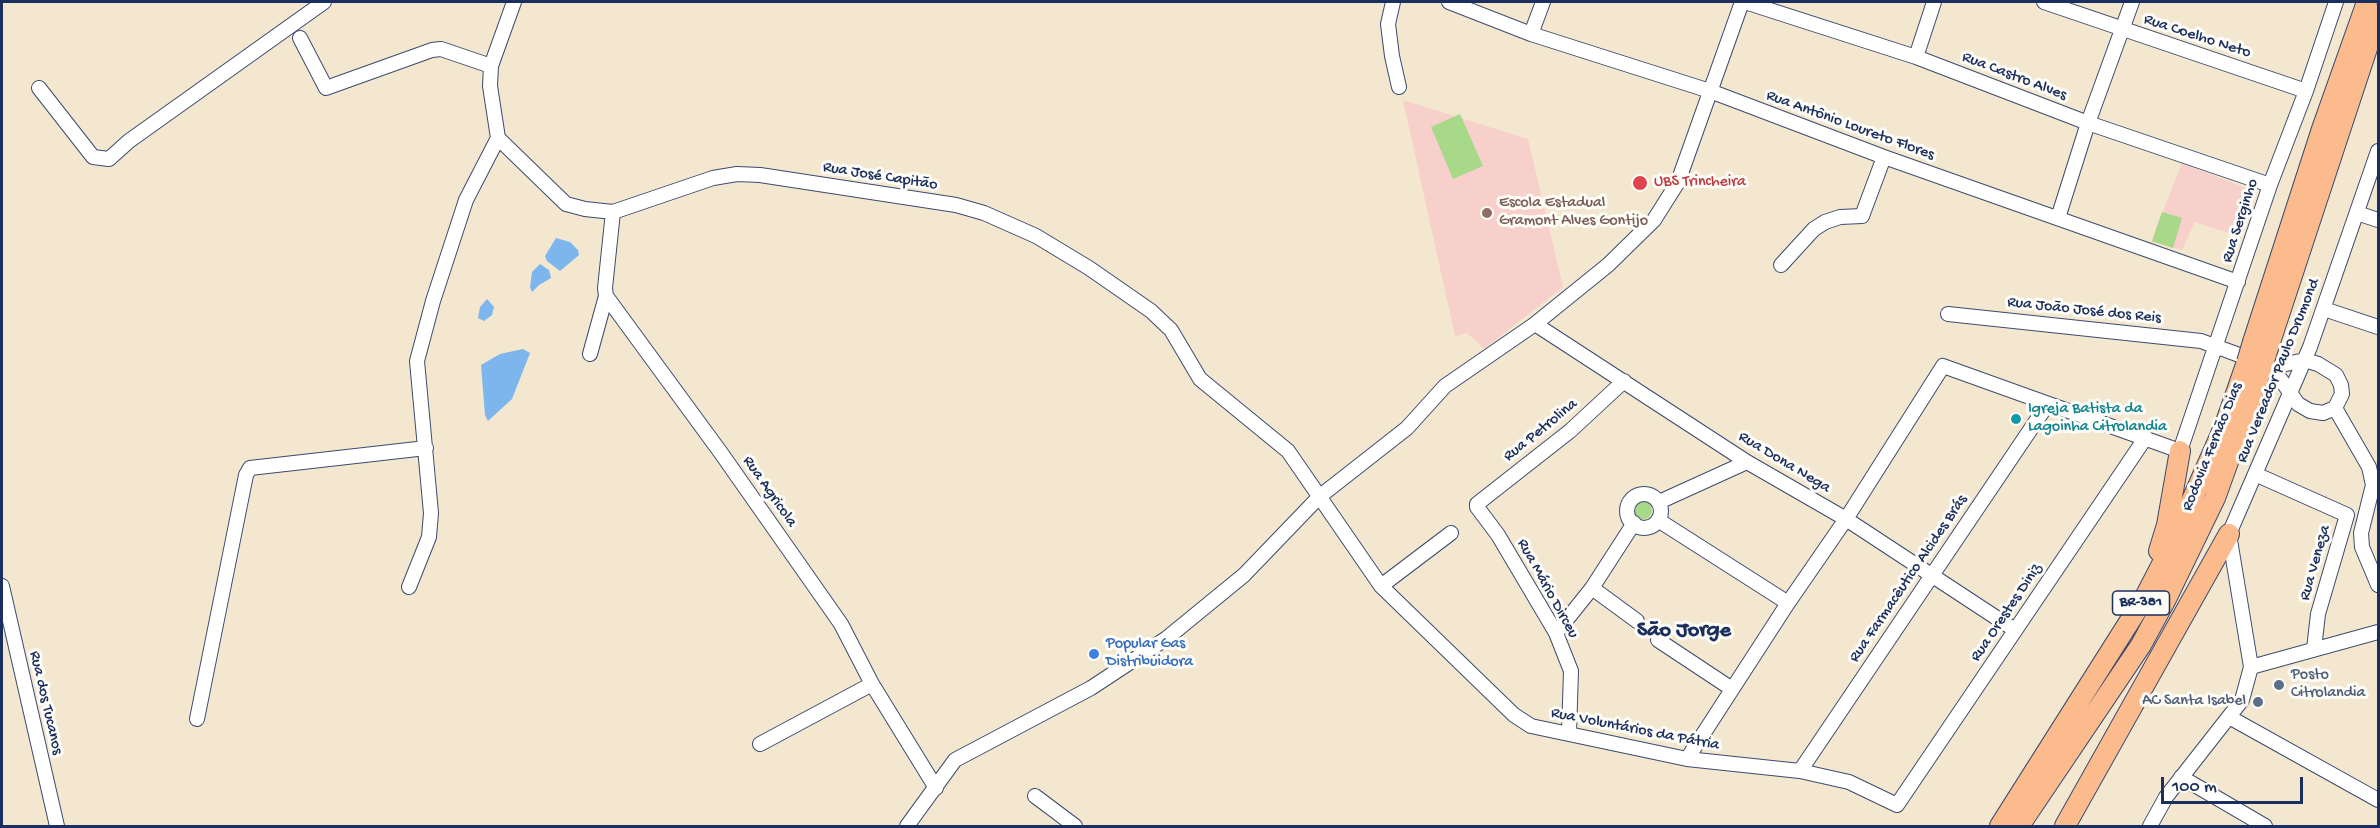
<!DOCTYPE html>
<meta charset="utf-8">
<style>
body{margin:0}
#map{position:relative;width:2380px;height:828px;overflow:hidden;background:#f3e7cf;font-family:"Gochi Hand",sans-serif}
canvas{display:block}
.frame{position:absolute;inset:0;border:3px solid #1b2f5e;pointer-events:none}
.scale{position:absolute;left:2161px;top:777px;width:142px;height:27px;box-sizing:border-box;border:3px solid #1b2f5e;border-top:0;padding-left:8px;font-size:18px;line-height:21px;white-space:nowrap;color:#1b2f5e;-webkit-text-stroke:4px #fdfcf7;paint-order:stroke}
</style>
<div id="map">
<canvas width="2380" height="828"></canvas>
<div class="frame"></div>
<div class="scale">100 m</div>
</div>
<script>
const ctx = document.querySelector('canvas').getContext('2d');
ctx.lineJoin = 'round';
function fill(path, color) { ctx.fillStyle = color; ctx.fill(path, 'evenodd'); }
const toPath = rows => new Path2D(rows.map(r => 'M' + r).join(''));
function stroke(path, color, width, dash) { ctx.strokeStyle = color; ctx.lineWidth = width; ctx.lineCap = dash ? 'butt' : 'round'; ctx.setLineDash(dash || []); ctx.stroke(path); }
function write(font, color, halo, rows, align = 'center') {
  ctx.font = font + ' "Gochi Hand",sans-serif'; ctx.lineWidth = 6; ctx.setLineDash([]); ctx.textBaseline = 'middle'; ctx.strokeStyle = halo; ctx.fillStyle = color; for (const [text, x, y, turn = 0] of rows) {
    ctx.save(); ctx.translate(x, y); ctx.rotate((+turn || 0) * Math.PI / 180); ctx.textAlign = isNaN(turn) ? turn : align; if (halo) ctx.strokeText(text, 0, 0); ctx.fillText(text, 0, 0); ctx.restore();
  }
}
const built = toPath([
 [1403,100,1528,139,1563,287,1484,349,1467,333,1455,336],
 [2182,163,2256,192,2238,236,2195,222,2182,250,2151,242]
]);
const green = toPath([
 [1460,114,1483,166,1453,179,1431,127],
 [2162,212,2182,218,2173,248,2152,241],
 '1632 510a10 10 0 1 1 20 0a10 10 0 1 1-20 0Z'
]);
const water = toPath([
 [556,238,570,242,578,250,579,255,560,271,547,261,545,256],
 [540,264,549,270,551,278,539,285,532,292,530,287,532,272],
 [487,299,494,307,492,315,484,321,478,318,480,307],
 [523,349,530,353,512,399,488,421,485,415,481,365,500,354]
]);
const minor = toPath([
 [514,2,491,66,490,86,498,138,566,204,585,209,613,212,713,178,737,174,760,175,956,205,984,213,1036,236,1089,268,1151,311,1171,330,1200,379,1288,451,1381,586,1514,715,1531,726,1687,759,1800,771,1849,782,1897,805,2144,440],
 [1393,2,1388,24,1392,56,1399,87],
 [1449,2,1531,34,1710,91,1884,157,2238,282],
 [1745,2,1916,57,2088,123,2270,185],
 [2044,2,2306,91],
 [1531,34,1543,2],
 [300,38,326,88,432,50,441,49,491,66],
 [1916,57,1934,2],
 [39,88,93,157,109,159,129,141,324,2],
 [613,212,605,288,606,296,721,453,841,624,872,684,936,788],
 [2357,213,2378,220],
 [2058,218,2088,123,2132,2],
 [1781,265,1814,229,1825,222,1840,217,1862,216,1884,157],
 [2324,309,2378,327],
 [1948,314,2201,341,2272,367],
 [1535,324,1747,462,1846,519,2015,630],
 [590,354,606,296],
 [2305,360,2318,364,2336,375,2341,385,2342,394,2335,408,2323,413,2310,411,2298,404,2272,367,2305,360],
 [2335,408,2369,467,2373,485,2361,533,2362,547,2378,585],
 [2255,474,2347,515,2318,614,2314,649],
 '1627 511a17 17 0 1 1 34 0a17 17 0 1 1-34 0Z',
 [1659,502,1747,462],
 [1658,520,1788,603],
 [2,586,57,826],
 [1381,586,1451,533],
 [409,587,429,537,431,513,417,361,433,301,466,200,498,138],
 [1592,588,1637,621],
 [1556,633,1592,588,1634,523],
 [1658,640,1732,689],
 [2251,667,2378,632],
 [2229,717,2378,800],
 [197,719,246,475,250,468,426,448],
 [1569,733,1571,671,1556,633,1498,535,1477,507,1477,504,1570,431,1624,381],
 [760,744,872,684],
 [1687,759,1788,603,1846,519,1943,366,2180,451,2270,185,2306,91,2336,2],
 [1800,771,2047,405],
 [2181,777,2265,826],
 [1035,796,1075,826],
 [907,826,955,760,1091,688,1167,638,1244,575,1319,497,1407,428,1445,386,1535,324,1608,265,1654,220,1678,182,1742,2],
 [2150,826,2166,797,2242,700,2251,667,2229,534,2310,347,2378,151]
]);
const highway = toPath([
 [2253,342,2322,129,2367,2],
 [2268,348,2378,15],
 [2159,551,2167,525,2180,451],
 [2000,826,2145,597,2174,541,2225,425,2247,362],
 [2019,826,2141,645,2166,599,2215,498,2262,367],
 [2065,826,2229,534]
]);
const highwayBridge = toPath([
 [2247,362,2253,342],
 [2262,367,2268,348]
]);
const markers = [
 [1640,183,8,"#e0444e"],
 [1487,213,6,"#8d6e63"],
 [2016,419,6,"#0f9aa8"],
 [1094,654,6,"#3f7fe0"],
 [2279,685,6,"#5c6f8a"],
 [2258,702,6,"#5c6f8a"]
];
const shields = [
 [2141,603,57]
];
const shieldNames = [
 ["BR-381",2141,603]
];
const streetNames = [
 ["Rua Coelho Neto",2197,37,18],
 ["Rua Castro Alves",2014,77,21],
 ["Rua Antônio Loureto Flores",1850,126,20],
 ["Rua José Capitão",880,177,9],
 ["Rua Serginho",2241,221,-72],
 ["Rua João José dos Reis",2084,311,6],
 ["Rua Vereador Paulo Drumond",2279,371,-68],
 ["Rua Petrolina",1541,431,-39],
 ["Rodovia Fernão Dias",2213,447,-68],
 ["Rua Dona Nega",1784,463,31],
 ["Rua Agricola",769,492,55],
 ["Rua Veneza",2316,563,-74],
 ["Rua Farmacêutico Alcides Brás",1909,579,-56],
 ["Rua Mário Dirceu",1547,589,61],
 ["Rua Orestes Diniz",2007,613,-56],
 ["Rua dos Tucanos",45,703,77],
 ["Rua Voluntários da Pátria",1635,730,11]
];
const healthNames = [
 ["UBS Trincheira",1654,183]
];
const educationNames = [
 ["Escola Estadual",1499,204],
 ["Gramont Alves Gontijo",1499,222]
];
const cultureNames = [
 ["Igreja Batista da",2028,410],
 ["Lagoinha Citrolandia",2028,428]
];
const shopNames = [
 ["Popular Gas",1106,645],
 ["Distribuidora",1106,663]
];
const serviceNames = [
 ["Posto",2291,676],
 ["Citrolandia",2291,694],
 ["AC Santa Isabel",2246,702,"right"]
];
const districtNames = [
 ["São Jorge",1684,632]
];
fill(built, '#f7d0cc');
fill(green, '#a7d988');
fill(water, '#7db5ed');
stroke(minor, '#3b4b6f', 16);
stroke(highway, '#3b4b6f', 22);
stroke(minor, '#fff', 14);
stroke(highway, '#fbbb8d', 20);
stroke(highwayBridge, '#3b4b6f', 22, []);
stroke(highwayBridge, '#fbbb8d', 20);
for (const [x, y, r, color] of markers) { const dot = new Path2D(); dot.arc(x, y, r, 0, 2 * Math.PI); ctx.fillStyle = color; ctx.fill(dot); stroke(dot, '#fdfcf7', 2); }
for (const [x, y, w] of shields) { const box = new Path2D(); box.roundRect(x - w / 2, y - 12, w, 24, 4.5); ctx.fillStyle = '#fdfcf7'; ctx.fill(box); stroke(box, '#1b2f5e', 1.5); }
write('bold 15px', '#1b2f5e', null, shieldNames);
write('16px', '#1b2f5e', '#fdfcf7', streetNames);
write('16px', '#be3a42', '#fdfcf7', healthNames, 'left');
write('16px', '#785e54', '#fdfcf7', educationNames, 'left');
write('16px', '#0d838f', '#fdfcf7', cultureNames, 'left');
write('16px', '#366cbe', '#fdfcf7', shopNames, 'left');
write('16px', '#4e5e75', '#fdfcf7', serviceNames, 'left');
write('bold 22px', '#1b2f5e', '#fdfcf7', districtNames);
</script>
